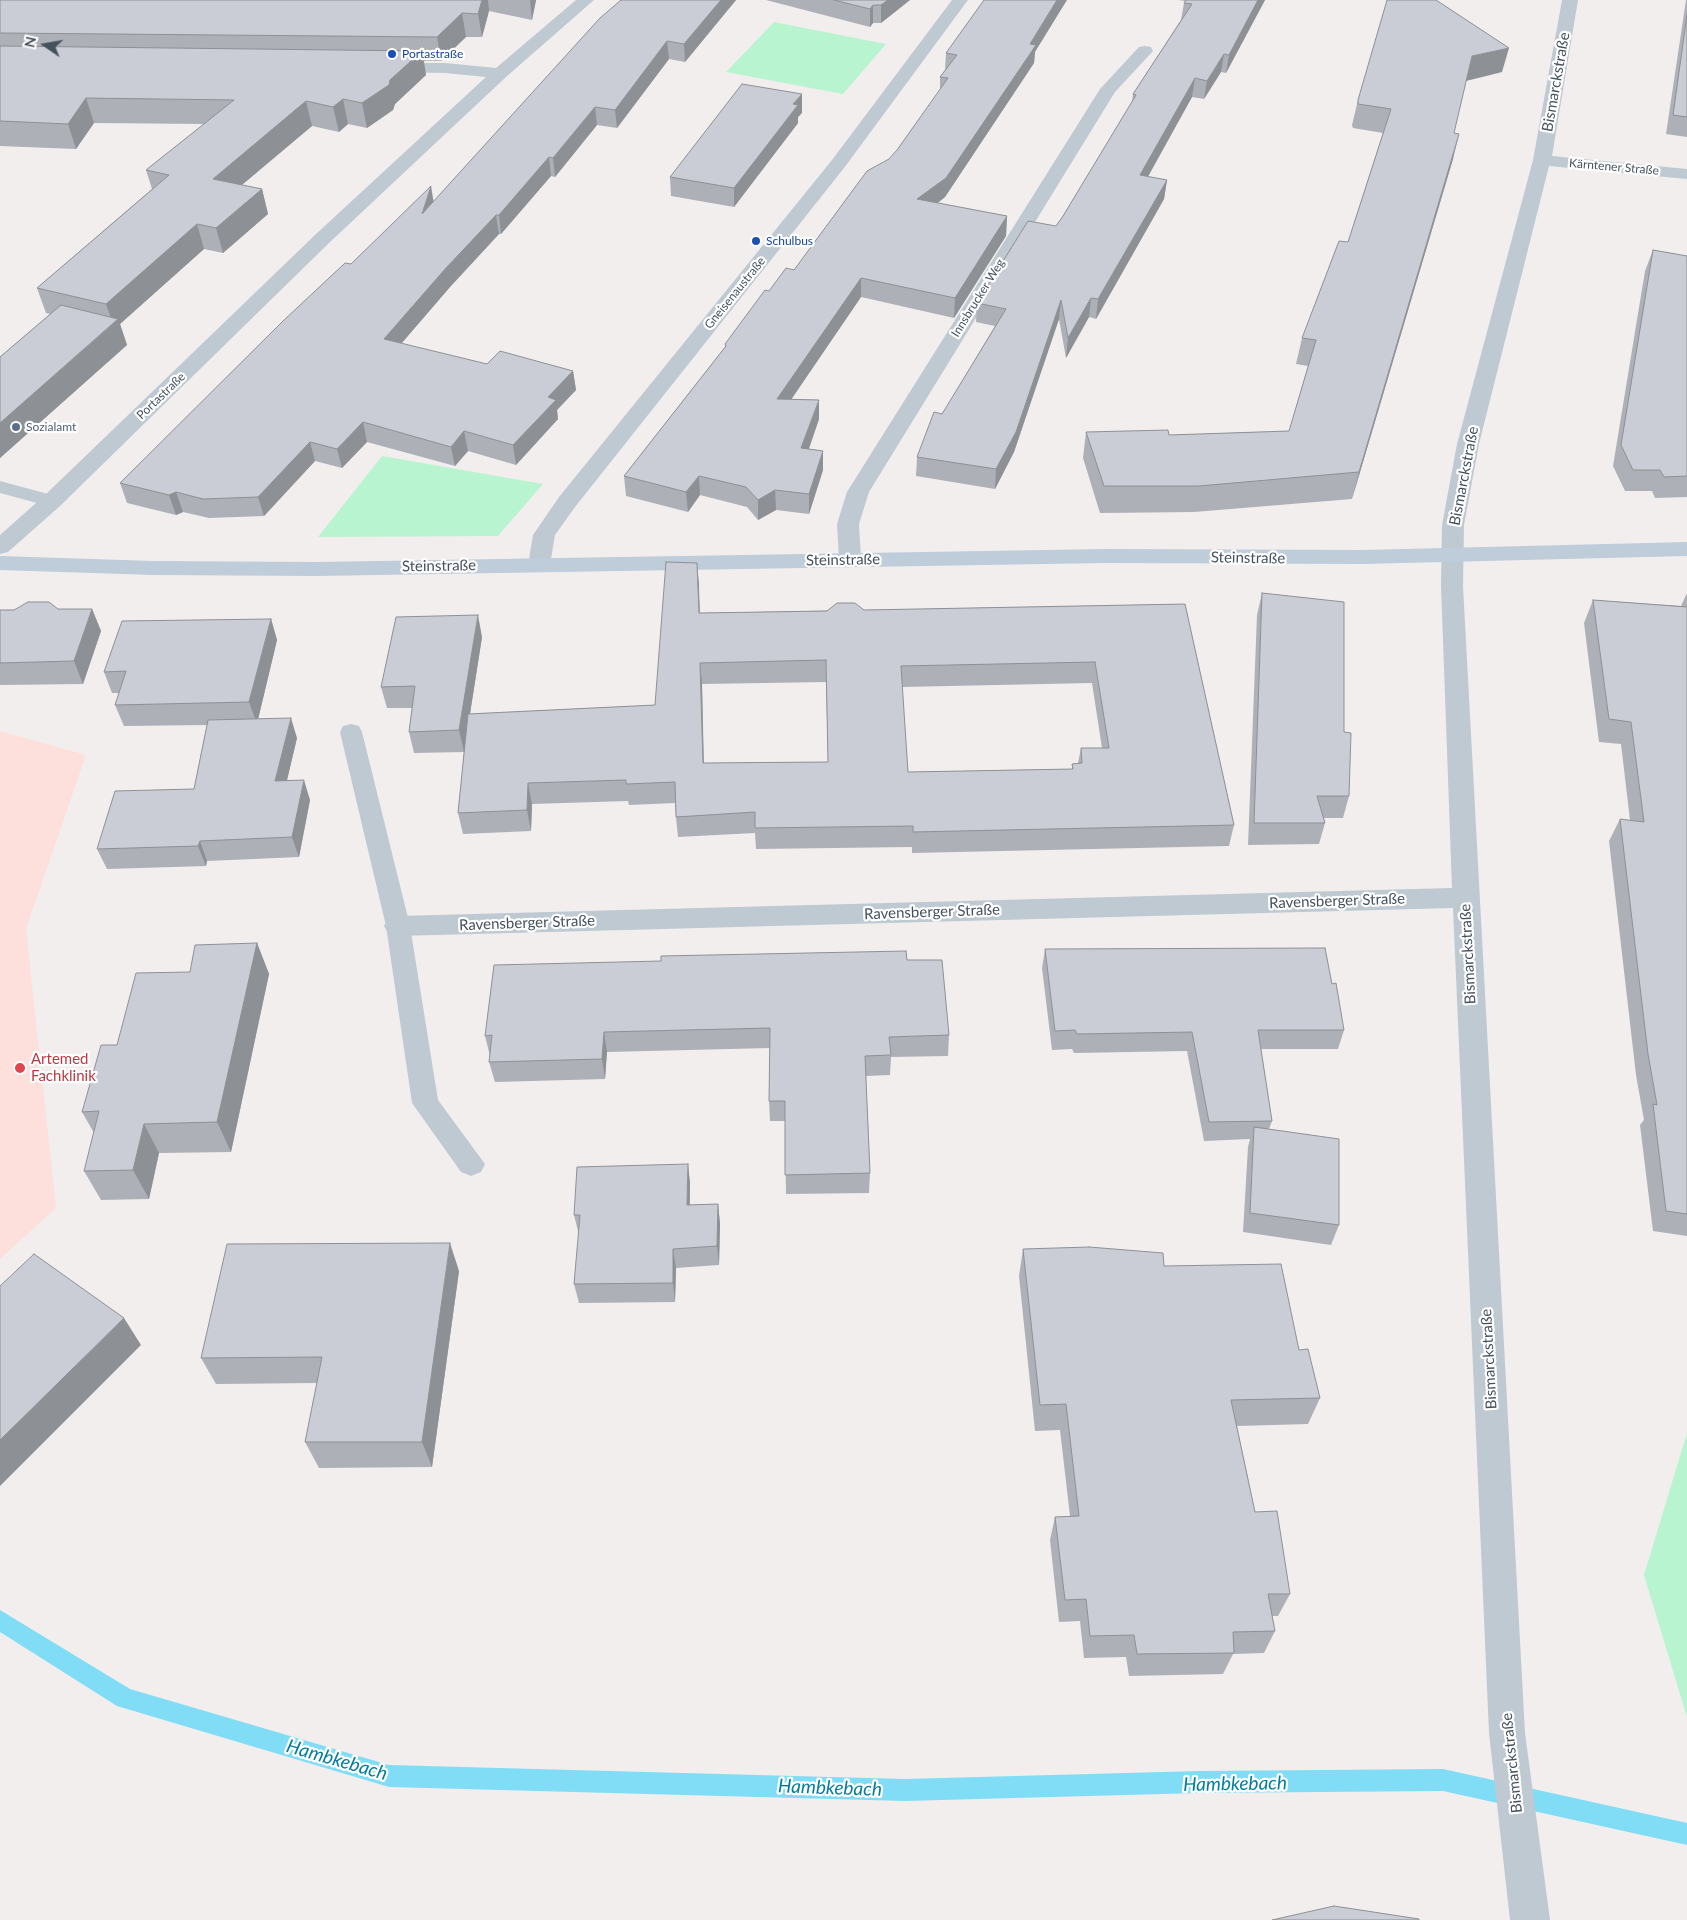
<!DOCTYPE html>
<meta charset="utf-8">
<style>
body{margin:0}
#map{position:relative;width:1687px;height:1920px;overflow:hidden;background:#f2eeee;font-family:Lato,sans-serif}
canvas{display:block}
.north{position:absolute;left:20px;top:20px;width:50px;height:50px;-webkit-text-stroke:4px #fff;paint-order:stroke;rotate:282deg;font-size:14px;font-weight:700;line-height:20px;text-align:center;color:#45525e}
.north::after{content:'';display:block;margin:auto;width:18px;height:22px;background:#45525e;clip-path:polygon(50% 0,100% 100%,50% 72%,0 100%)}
</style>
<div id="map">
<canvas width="1687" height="1920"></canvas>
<div class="north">N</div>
</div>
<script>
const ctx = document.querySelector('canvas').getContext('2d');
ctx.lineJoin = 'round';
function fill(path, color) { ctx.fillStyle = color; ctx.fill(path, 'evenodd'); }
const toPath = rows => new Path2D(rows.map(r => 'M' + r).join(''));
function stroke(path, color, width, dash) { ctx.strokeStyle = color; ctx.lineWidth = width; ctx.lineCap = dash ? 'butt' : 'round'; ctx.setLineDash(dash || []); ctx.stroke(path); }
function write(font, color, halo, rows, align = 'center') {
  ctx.font = font + ' Lato,sans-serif'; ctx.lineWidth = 4.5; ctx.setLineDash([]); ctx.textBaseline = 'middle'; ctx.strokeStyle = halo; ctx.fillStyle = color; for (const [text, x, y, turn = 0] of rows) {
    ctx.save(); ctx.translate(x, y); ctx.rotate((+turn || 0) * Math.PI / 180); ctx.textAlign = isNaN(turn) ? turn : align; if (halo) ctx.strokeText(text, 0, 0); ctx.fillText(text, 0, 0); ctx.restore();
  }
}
const medical = toPath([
 [0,731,86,755,26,929,56,1208,0,1259]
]);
const green = toPath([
 [774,22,886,44,843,94,726,72],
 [382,456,543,484,498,536,318,537],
 [1687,1433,1687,1717,1644,1575]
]);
const stream = toPath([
 [0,1610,130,1689,389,1765,905,1779,1199,1771,1443,1769,1687,1823,1687,1845,1443,1791,1199,1793,905,1801,389,1787,117,1706,0,1632,0,1610]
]);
const lane = toPath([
 [0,481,59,497,62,501,59,505,52,507,0,493,0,481],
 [351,724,359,726,362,732,410,926,438,1100,485,1164,481,1172,471,1176,461,1172,412,1103,386,926,340,732,343,726,351,724]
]);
const street = toPath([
 [576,0,594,0,506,77,329,243,60,506,8,552,0,554,0,535,44,496,315,235,486,77,445,73,386,72,380,71,378,67,380,63,445,63,496,68,576,0],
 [952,0,968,0,844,168,575,507,555,535,550,565,547,570,539,572,531,570,528,565,533,535,559,497,832,160,952,0],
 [1562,0,1578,0,1552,156,1687,169,1687,179,1549,166,1479,444,1464,525,1463,586,1525,1733,1550,1920,1510,1920,1489,1733,1453,908,398,936,388,933,384,926,388,919,398,916,1452,888,1441,586,1442,525,1457,444,1533,160,1562,0],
 [1145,46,1151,47,1153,51,1115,92,869,492,859,524,861,560,858,565,850,567,842,565,839,560,837,524,847,492,1100,89,1139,47,1145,46]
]);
const secondary = toPath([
 [1687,542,1687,556,1363,564,1106,563,317,576,153,575,0,570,0,556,153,561,317,562,1106,549,1363,550,1687,542]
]);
const wall = toPath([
 [0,0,536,0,532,20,489,11,482,37,466,37,441,61,424,61,426,75,395,104,393,110,367,128,348,124,339,132,312,126,242,185,262,189,268,214,223,253,204,249,120,324,127,345,0,458,0,357,50,314,46,313,37,288,152,189,146,170,204,124,94,123,76,149,0,146],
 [621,0,736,0,685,62,669,59,617,128,597,125,555,177,551,176,501,234,499,234,450,287,401,344,487,364,573,371,576,390,557,410,558,419,516,465,468,451,455,466,367,442,342,468,315,461,264,516,209,518,183,512,176,515,127,503,120,483,434,202],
 [766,0,910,0,881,23,873,23,870,27],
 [1178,0,1265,0,1226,73,1221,72,1204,99,1192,97,1148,177,1167,180,1164,199,1096,319,1089,317,1066,358,1059,319,1014,452,995,489,916,476,917,457,995,326,976,322,977,303,1056,226,1063,216,1132,102,1133,94,1181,20,1184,3,1185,1],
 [1686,0,1687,0,1687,137,1666,134],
 [1035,52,1034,63,945,197,938,203,1007,216,1006,236,954,318,861,297,791,399,819,400,819,419,809,449,823,451,823,470,809,514,776,510,758,520,747,507,700,495,688,512,626,496,624,476,725,347,725,344,769,291,794,270,897,150,940,90,940,77,945,70,946,53],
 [1502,72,1466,81,1454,133,1453,159,1352,499,1194,512,1100,513,1083,458,1086,432,1169,435,1289,431,1308,366,1296,364,1302,338,1348,242,1383,133,1353,128,1352,125,1358,100],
 [802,113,798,117,798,123,734,207,671,196,670,177],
 [1653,250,1687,256,1687,497,1655,498,1652,491,1625,491,1613,466,1645,271],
 [697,563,700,613,1185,604,1234,825,1229,846,912,853,912,847,756,849,755,833,678,837,676,817,675,803,629,805,628,801,532,804,531,831,463,834,458,813,464,752,414,753,409,732,412,708,387,708,381,687,482,637,470,714,655,705],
 [826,682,828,762,704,763,702,684],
 [1092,683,1102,748,1081,748,1078,763,1072,764,1072,769,908,772,902,687],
 [1262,593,1349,796,1343,818,1324,818,1325,823,1319,844,1248,845,1257,615],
 [1687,593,1687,1236,1653,1231,1640,1125,1644,1120,1636,1075,1609,841,1620,819,1630,820,1621,744,1599,742,1584,623,1593,600,1681,606],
 [92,609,101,631,83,684,0,685,0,610],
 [271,619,277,640,258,719,297,738,287,780,310,800,299,857,207,861,206,866,107,869,97,849,194,789,207,725,124,726,115,705,119,693,112,693,104,672],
 [257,943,269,974,231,1152,159,1153,149,1199,101,1200,84,1171,94,1133,82,1112,117,1045,190,972],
 [1045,949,1332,984,1344,1030,1338,1049,1261,1049,1272,1121,1269,1129,1339,1225,1331,1245,1243,1232,1248,1147,1250,1139,1204,1141,1187,1051,1074,1053,1072,1049,1052,1050,1042,968],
 [907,960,949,1035,948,1056,891,1057,890,1075,866,1076,870,1173,869,1193,786,1194,785,1121,770,1121,769,1101,770,1048,607,1052,605,1079,495,1082,489,1062,490,1056,485,1036],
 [688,1164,690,1184,690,1205,718,1204,720,1224,719,1265,676,1268,675,1302,579,1303,574,1284,579,1235,574,1215],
 [1023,1249,1164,1266,1299,1350,1320,1398,1308,1424,1237,1426,1255,1512,1290,1594,1278,1616,1272,1616,1275,1631,1264,1653,1233,1654,1223,1674,1129,1676,1126,1657,1084,1658,1080,1621,1059,1622,1050,1540,1055,1517,1070,1516,1060,1430,1035,1431,1019,1276],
 [459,1271,432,1467,319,1468,305,1442,317,1383,216,1384,201,1358]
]);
const shadedWall = toPath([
 [482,0,488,0,489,11,482,37,478,14],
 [530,0,536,0,532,20],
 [721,0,736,0,685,62,684,44],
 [888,0,910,0,881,23,881,5],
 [1057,0,1067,0,1035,52,1034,63,945,197,917,218,917,199,1030,44],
 [1258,0,1265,0,1226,73,1229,55],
 [873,5,873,23,870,27,870,9],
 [462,13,466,37,441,61,437,37],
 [667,41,669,59,617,128,615,110],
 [1509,48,1502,72,1465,81,1472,56],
 [422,51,426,75,395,104,393,110,367,128,362,103,390,80],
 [1224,54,1221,72,1204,99,1207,81],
 [1195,78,1192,97,1138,194,1140,175],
 [802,94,802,113,798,117,798,123,734,207,734,188,793,104],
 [86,98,94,123,76,149,68,124],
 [343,99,348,124,339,132,333,107],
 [306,101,312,126,219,204,213,179],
 [595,107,597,125,555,177,553,158],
 [1459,134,1453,159,1352,499,1359,472],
 [549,157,551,176,501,234,499,215],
 [1167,180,1164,199,1096,319,1098,299],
 [431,186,434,204,422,214],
 [262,189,268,214,223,253,216,228],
 [496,215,499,234,450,287,388,359,384,339,446,268],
 [1007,216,1006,236,954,318,955,298],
 [197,224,204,249,120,324,127,345,0,458,0,423,113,324,106,304],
 [861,278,861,297,778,419,777,399],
 [1091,298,1089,317,1066,358,1068,338],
 [1061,300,1059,319,1014,452,995,489,996,469],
 [573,371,576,390,557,410,558,419,516,465,513,445,548,397],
 [819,400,819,419,802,468,801,448],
 [363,422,367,442,342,468,337,449],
 [464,431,468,451,455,466,451,447],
 [310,442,315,461,264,516,258,497],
 [823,451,823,470,809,514,809,494],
 [699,476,700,495,688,512,686,492],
 [775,490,776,510,758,520,758,500],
 [176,492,183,512,176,515,169,495],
 [697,563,699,584,700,634,699,613],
 [92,609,101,631,83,684,74,661],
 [478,615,482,637,464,752,459,730],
 [271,619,277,640,257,724,249,702],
 [700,663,702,684,704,784,703,763],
 [291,718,297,738,282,801,275,781],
 [304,780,310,800,299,857,292,837],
 [528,783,532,804,531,831,527,810],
 [200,841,207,861,206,866,198,846],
 [257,943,269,974,231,1152,217,1122],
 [604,1032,607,1052,605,1079,602,1059],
 [144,1124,159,1153,149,1199,133,1170],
 [688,1164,690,1184,689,1224,687,1205],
 [718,1204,720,1224,719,1265,717,1246],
 [450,1243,459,1271,432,1467,422,1442],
 [673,1249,676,1268,675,1302,673,1283],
 [124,1318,141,1345,0,1486,0,1440]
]);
const building = toPath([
 [0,0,482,0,478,14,462,13,437,37,0,33,0,0],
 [621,0,721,0,684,44,667,41,615,110,595,107,553,158,549,157,499,215,496,215,446,268,384,339,487,364,500,351,573,371,548,397,556,400,513,445,464,431,451,447,363,422,337,449,310,442,258,497,203,499,176,492,169,495,120,483,283,321,345,263,351,264,431,186,422,214,600,18,621,0],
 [834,0,888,0,881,5,873,5,870,9,834,0],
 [984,0,1057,0,1030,44,1036,45,946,178,917,199,1007,216,955,298,861,278,777,399,819,400,801,448,823,451,809,494,775,490,758,500,746,487,699,476,686,492,624,476,726,346,725,344,765,290,769,291,786,268,794,270,867,171,889,159,897,150,948,78,940,77,957,55,946,53,984,0],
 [1186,0,1258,0,1229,55,1224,54,1207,81,1195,78,1140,175,1167,180,1098,299,1091,298,1068,338,1061,300,1016,432,996,469,917,457,934,412,942,414,1006,309,977,303,1028,221,1056,226,1063,216,1136,95,1133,94,1192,4,1184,3,1186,0],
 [1387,0,1436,0,1509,48,1472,56,1454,133,1459,134,1359,472,1199,486,1104,486,1086,432,1168,430,1169,435,1289,431,1316,340,1302,338,1339,241,1348,242,1391,109,1358,104,1358,100,1387,0],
 [1687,15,1687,117,1673,115,1687,15],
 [0,46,422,51,390,80,389,85,362,103,343,99,333,107,306,101,213,179,262,189,216,228,197,224,106,304,37,288,169,175,146,170,234,100,86,98,68,124,0,121,0,46],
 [742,84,802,94,793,104,798,105,734,188,670,177,742,84],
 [1653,250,1687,256,1687,476,1664,477,1660,470,1633,470,1621,445,1653,250],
 [61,305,118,319,0,423,0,357,61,305],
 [666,562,697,563,699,613,827,611,837,603,855,603,864,610,1185,604,1234,825,913,832,913,826,755,828,755,812,676,817,675,782,626,784,626,780,528,783,527,810,458,813,468,714,655,705,666,562],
 [826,660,828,762,703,763,700,663,826,660],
 [1095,662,1109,748,1081,748,1082,763,1072,764,1073,769,908,772,901,666,1095,662],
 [1262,593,1344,602,1344,732,1351,733,1349,796,1317,796,1325,823,1254,823,1262,593],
 [1593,600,1687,607,1687,1214,1666,1211,1653,1104,1657,1105,1648,1054,1620,819,1644,822,1631,722,1609,719,1593,600],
 [28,602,49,602,58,609,92,609,74,661,0,663,0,610,14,610,28,602],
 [478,615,459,730,409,732,415,686,381,687,396,617,478,615],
 [271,619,249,702,115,705,126,671,104,672,122,621,271,619],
 [291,718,275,781,304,780,292,837,200,841,198,846,97,849,115,791,194,789,208,720,291,718],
 [257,943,217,1122,144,1124,133,1170,84,1171,99,1111,82,1112,101,1045,117,1045,136,973,190,972,195,945,257,943],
 [1325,948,1332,984,1336,983,1344,1030,1258,1030,1272,1121,1209,1122,1192,1032,1077,1034,1075,1030,1055,1031,1045,949,1325,948],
 [906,951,907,960,942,960,949,1035,889,1037,891,1055,865,1056,870,1173,785,1175,785,1101,769,1101,770,1028,604,1032,602,1059,489,1062,492,1035,485,1036,494,965,661,961,661,956,906,951],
 [1254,1127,1339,1139,1339,1225,1250,1213,1254,1127],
 [688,1164,687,1205,718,1204,717,1246,673,1249,673,1283,574,1284,580,1215,574,1215,577,1167,688,1164],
 [450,1243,422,1442,305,1442,322,1357,201,1358,227,1244,450,1243],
 [1089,1247,1163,1253,1164,1266,1281,1264,1299,1350,1308,1349,1320,1398,1231,1400,1255,1512,1277,1511,1290,1594,1268,1594,1275,1631,1233,1632,1234,1653,1137,1654,1134,1635,1090,1636,1086,1599,1065,1600,1055,1517,1079,1516,1066,1404,1040,1405,1023,1249,1089,1247],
 [34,1254,124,1318,0,1440,0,1286,34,1254],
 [1334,1906,1419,1919,1419,1920,1272,1920,1334,1906]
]);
const markers = [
 [392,54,5,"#1a4fb4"],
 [756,241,5,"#1a4fb4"],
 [16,427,5,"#5c6f8a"],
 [20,1068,6,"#e0444e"]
];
const farTransitnames = [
 ["Portastraße",402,54],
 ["Schulbus",766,241]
];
const farStreetnames = [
 ["Kärntener Straße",1614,167,5],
 ["Gneisenaustraße",735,293,-51],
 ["Innsbrucker Weg",978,298,-58],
 ["Portastraße",161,396,-44]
];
const farServicenames = [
 ["Sozialamt",26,427]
];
const streetNames = [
 ["Bismarckstraße",1556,82,-80],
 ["Bismarckstraße",1464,476,-79],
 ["Steinstraße",1248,558,1],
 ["Steinstraße",843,560,-1],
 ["Steinstraße",439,566,-1],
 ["Ravensberger Straße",1337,901,-2],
 ["Ravensberger Straße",932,912,-2],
 ["Ravensberger Straße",527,923,-2],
 ["Bismarckstraße",1468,954,-93],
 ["Bismarckstraße",1489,1359,-93],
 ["Bismarckstraße",1512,1763,-96]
];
const healthNames = [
 ["Artemed",31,1059],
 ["Fachklinik",31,1076]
];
const nearWaternames = [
 ["Hambkebach",337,1760,16],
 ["Hambkebach",1235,1784,-1],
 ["Hambkebach",830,1788,2]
];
fill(medical, '#fddfdc');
fill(green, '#b8f4cf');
fill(stream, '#81ddf5');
fill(lane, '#bec9d2');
fill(street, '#bec9d2');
fill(secondary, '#bfccda');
fill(wall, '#aeb0b7');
fill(shadedWall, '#8d9095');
fill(building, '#cacdd5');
stroke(building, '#8d9095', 1);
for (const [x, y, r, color] of markers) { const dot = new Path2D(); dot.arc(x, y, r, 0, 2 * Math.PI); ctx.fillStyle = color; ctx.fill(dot); stroke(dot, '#fff', 2); }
write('12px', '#164399', '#fff', farTransitnames, 'left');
write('12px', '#45525e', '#fff', farStreetnames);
write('12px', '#4e5e75', '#fff', farServicenames, 'left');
write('15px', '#45525e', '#fff', streetNames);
write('15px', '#be3a42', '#fff', healthNames, 'left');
write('italic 19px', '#037d9d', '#fff', nearWaternames);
</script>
